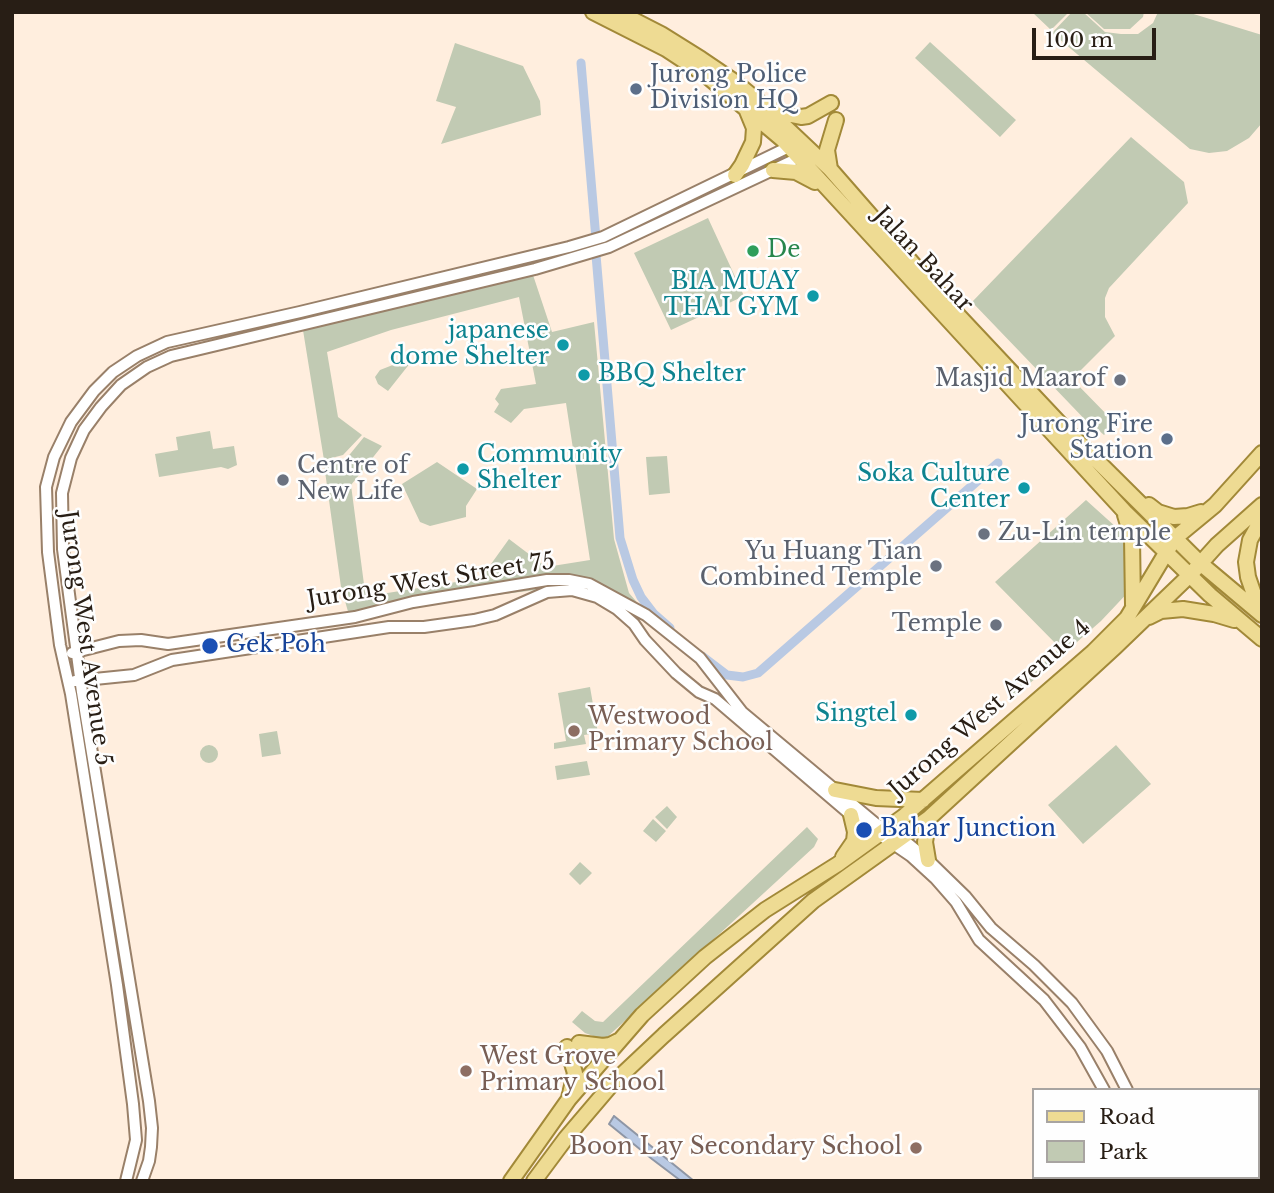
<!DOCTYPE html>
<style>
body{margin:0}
#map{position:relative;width:1274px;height:1193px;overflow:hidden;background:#ffeede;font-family:"Libre Baskerville",serif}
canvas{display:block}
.frame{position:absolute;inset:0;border:14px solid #281e15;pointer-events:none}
.legend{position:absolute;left:1032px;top:1088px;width:228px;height:91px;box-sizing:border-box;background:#fefefe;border:2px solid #a8a4a1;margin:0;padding:9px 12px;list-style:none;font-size:21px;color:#281e15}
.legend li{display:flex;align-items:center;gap:14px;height:35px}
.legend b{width:35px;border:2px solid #a8a4a1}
.scale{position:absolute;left:1032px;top:28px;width:124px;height:32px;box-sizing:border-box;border:4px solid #281e15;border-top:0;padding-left:9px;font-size:21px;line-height:24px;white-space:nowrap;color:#281e15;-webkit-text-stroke:5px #fefefe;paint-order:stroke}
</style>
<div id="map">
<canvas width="1274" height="1193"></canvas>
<div class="frame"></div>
<ul class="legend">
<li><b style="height:9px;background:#eedb93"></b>Road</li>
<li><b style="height:19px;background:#c1cab3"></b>Park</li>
</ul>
<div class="scale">100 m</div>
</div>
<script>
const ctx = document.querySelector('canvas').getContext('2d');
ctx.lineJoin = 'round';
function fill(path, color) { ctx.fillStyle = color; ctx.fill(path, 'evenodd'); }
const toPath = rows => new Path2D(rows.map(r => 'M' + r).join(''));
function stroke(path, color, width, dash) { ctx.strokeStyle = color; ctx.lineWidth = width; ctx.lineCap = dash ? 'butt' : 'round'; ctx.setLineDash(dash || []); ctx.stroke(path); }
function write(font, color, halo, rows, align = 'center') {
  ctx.font = font + ' "Libre Baskerville",serif'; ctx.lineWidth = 5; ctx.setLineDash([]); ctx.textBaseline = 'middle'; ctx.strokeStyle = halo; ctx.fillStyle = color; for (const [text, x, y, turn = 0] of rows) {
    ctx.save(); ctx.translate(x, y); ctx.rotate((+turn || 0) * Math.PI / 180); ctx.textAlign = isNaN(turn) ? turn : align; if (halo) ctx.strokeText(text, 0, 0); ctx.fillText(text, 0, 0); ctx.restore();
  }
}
const green = toPath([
 [1032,12,1069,12,1051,30],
 [1072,12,1083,12,1105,32,1121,34,1138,34,1153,23,1158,12,1187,12,1262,35,1262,123,1249,138,1227,151,1209,153,1190,149,1052,33],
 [1085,12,1144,12,1143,17,1130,29,1104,29],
 [930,42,1016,120,1000,137,915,58],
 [455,43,523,66,540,101,541,115,441,144,456,107,436,101],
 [1131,137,1184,182,1188,203,1109,288,1105,298,1105,317,1115,336,1072,379,1115,423,1104,435,1095,427,1094,429,972,302],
 [708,218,744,296,671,330,634,253],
 [531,269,552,332,594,322,614,539,629,593,641,607,697,662,695,663,629,598,560,589,536,590,369,611,349,615,341,587,324,464,346,459,364,437,382,446,351,485,365,592,375,595,481,578,509,539,546,567,590,560,566,403,524,409,511,423,494,412,499,404,495,399,501,389,536,384,519,297,391,330,327,352,338,417,362,435,343,455,324,460,302,324],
 [408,359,411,362,388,391,378,384,375,377,380,370],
 [210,431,213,449,234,446,237,465,228,469,221,467,159,477,155,454,178,450,176,437],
 [667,456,670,493,649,495,646,457],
 [437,462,477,489,466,506,466,517,430,526,420,522,402,484],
 [1086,500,1137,546,1134,586,1101,621,1013,698,1010,694,1060,648,995,582],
 [590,687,598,733,584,735,586,744,554,749,554,743,566,741,558,693],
 [277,731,281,754,262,757,259,734],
 '200 754a9 9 0 1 1 18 0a9 9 0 1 1-18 0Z',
 [1116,745,1151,784,1083,844,1048,805],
 [587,761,590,775,557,780,555,766],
 [667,806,677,817,667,829,655,817],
 [653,819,666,831,656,842,643,831],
 [807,827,818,839,814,847,604,1040,585,1033,572,1022,582,1011,595,1021,603,1022],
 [580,862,592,873,580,885,569,874]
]);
const water = toPath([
 [614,1116,694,1181,681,1181,652,1159,609,1124,614,1116]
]);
const canal = toPath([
 [581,63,596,239],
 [596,255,620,538,633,580,641,597,654,614,670,628],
 [702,656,727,675,743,677,758,673,998,463]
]);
const minor = toPath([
 [72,653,119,641,141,640,168,644,355,617,413,602,547,580,569,580,589,584,646,615,700,658,742,712,875,823,901,838,928,860,965,896,991,928,1034,965,1072,1003,1107,1051,1127,1090],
 [75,681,134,675,172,660,389,627,424,627,474,620,495,615,547,592,572,590,597,597,617,609,634,624,645,640,676,673,699,692,715,699,851,815,911,856,935,878,956,902,979,940,1044,1000,1080,1047,1104,1090],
 [1140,1177,1141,1181],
 [1161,1177,1162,1181],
 [126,1181,136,1140,133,1104,117,985,71,694,60,645,48,552,46,487,54,457,71,422,94,391,113,372,137,356,167,342,300,312,569,247,603,237,795,144],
 [142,1181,149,1161,151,1147,152,1128,149,1101,82,692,63,549,62,493,71,458,84,430,101,407,121,385,147,367,171,356,535,269,609,247,792,161,804,153]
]);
const major = toPath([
 [593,12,666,49,707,76,783,140,1125,512,1210,595,1262,639],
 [618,12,661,34,701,59,735,82,759,102,830,169,955,312,1064,428,1200,563,1262,615],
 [770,107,781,113,801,117,808,116,831,103],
 [830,169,827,150,836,120],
 [773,170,796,172,815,182],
 [735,175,742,165,753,142,754,128,747,111],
 [1149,505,1158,512,1174,517,1188,516,1201,512],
 [1125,515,1132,538,1133,605],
 [1260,612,1248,577,1246,562,1250,540,1262,518],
 [1149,617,1161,611,1183,609,1214,614,1234,620],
 [835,790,876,798,923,800],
 [843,857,854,841,855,832,851,815],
 [928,860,925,842,929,818],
 [579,1043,603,1046,610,1045,618,1041],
 [567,1047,575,1073,569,1098],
 [511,1181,569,1099,642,1015,705,957,765,910,838,864,903,817,1093,652,1127,618,1175,538,1215,505,1262,453],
 [534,1181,566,1138,612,1084,664,1035,813,901,929,818,1115,647,1190,575,1217,545,1262,505]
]);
const markers = [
 [636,89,7,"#5c6f8a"],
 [753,251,7,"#2e9e5b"],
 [813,296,7,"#0f9aa8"],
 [563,345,7,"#0f9aa8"],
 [584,375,7,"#0f9aa8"],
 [1120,380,7,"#6b7280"],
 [1167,439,7,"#5c6f8a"],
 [463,469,7,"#0f9aa8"],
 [283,480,7,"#6b7280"],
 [1024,488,7,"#0f9aa8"],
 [984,534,7,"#6b7280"],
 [936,566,7,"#6b7280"],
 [996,625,7,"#6b7280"],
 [210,646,9,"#1a4fb4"],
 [911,715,7,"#0f9aa8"],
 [574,731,7,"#8d6e63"],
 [864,830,9,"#1a4fb4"],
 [466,1071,7,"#8d6e63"],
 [916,1148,7,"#8d6e63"]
];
const serviceNames = [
 ["Jurong Police",650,76],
 ["Division HQ",650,102],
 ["Jurong Fire",1153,426,"right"],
 ["Station",1153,452,"right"]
];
const leisureNames = [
 ["De",767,251]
];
const streetNames = [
 ["Jalan Bahar",923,260,47],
 ["Jurong West Street 75",431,581,-9],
 ["Jurong West Avenue 5",85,638,82],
 ["Jurong West Avenue 4",990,709,-41]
];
const cultureNames = [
 ["BIA MUAY",799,283],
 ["THAI GYM",799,309],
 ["japanese",549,332],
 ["dome Shelter",549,358],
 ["BBQ Shelter",598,375,"left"],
 ["Community",477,456,"left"],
 ["Shelter",477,482,"left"],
 ["Soka Culture",1010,475],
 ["Center",1010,501],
 ["Singtel",897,715]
];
const worshipNames = [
 ["Masjid Maarof",1106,380],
 ["Centre of",297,467,"left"],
 ["New Life",297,493,"left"],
 ["Zu-Lin temple",998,534,"left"],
 ["Yu Huang Tian",922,553],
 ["Combined Temple",922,579],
 ["Temple",982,625]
];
const transitNames = [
 ["Gek Poh",226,646],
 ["Bahar Junction",880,830]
];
const educationNames = [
 ["Westwood",588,718],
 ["Primary School",588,744],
 ["West Grove",480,1058],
 ["Primary School",480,1084],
 ["Boon Lay Secondary School",902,1148,"right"]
];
fill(green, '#c1cab3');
fill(water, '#b9c9e3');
stroke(water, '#8e96a5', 2);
stroke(canal, '#b9c9e3', 9);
stroke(minor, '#998069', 14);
stroke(major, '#a28938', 18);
stroke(minor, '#fff', 10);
stroke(major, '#eedb93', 14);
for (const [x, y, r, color] of markers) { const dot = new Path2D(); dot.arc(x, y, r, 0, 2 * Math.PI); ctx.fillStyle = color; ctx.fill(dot); stroke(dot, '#fefefe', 2.5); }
write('23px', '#4e5e75', '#fefefe', serviceNames, 'left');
write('23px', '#27864d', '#fefefe', leisureNames, 'left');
write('23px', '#281e15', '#fefefe', streetNames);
write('23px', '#0d838f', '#fefefe', cultureNames, 'right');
write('23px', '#5b616d', '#fefefe', worshipNames, 'right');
write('23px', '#164399', '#fefefe', transitNames, 'left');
write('23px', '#785e54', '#fefefe', educationNames, 'left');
</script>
